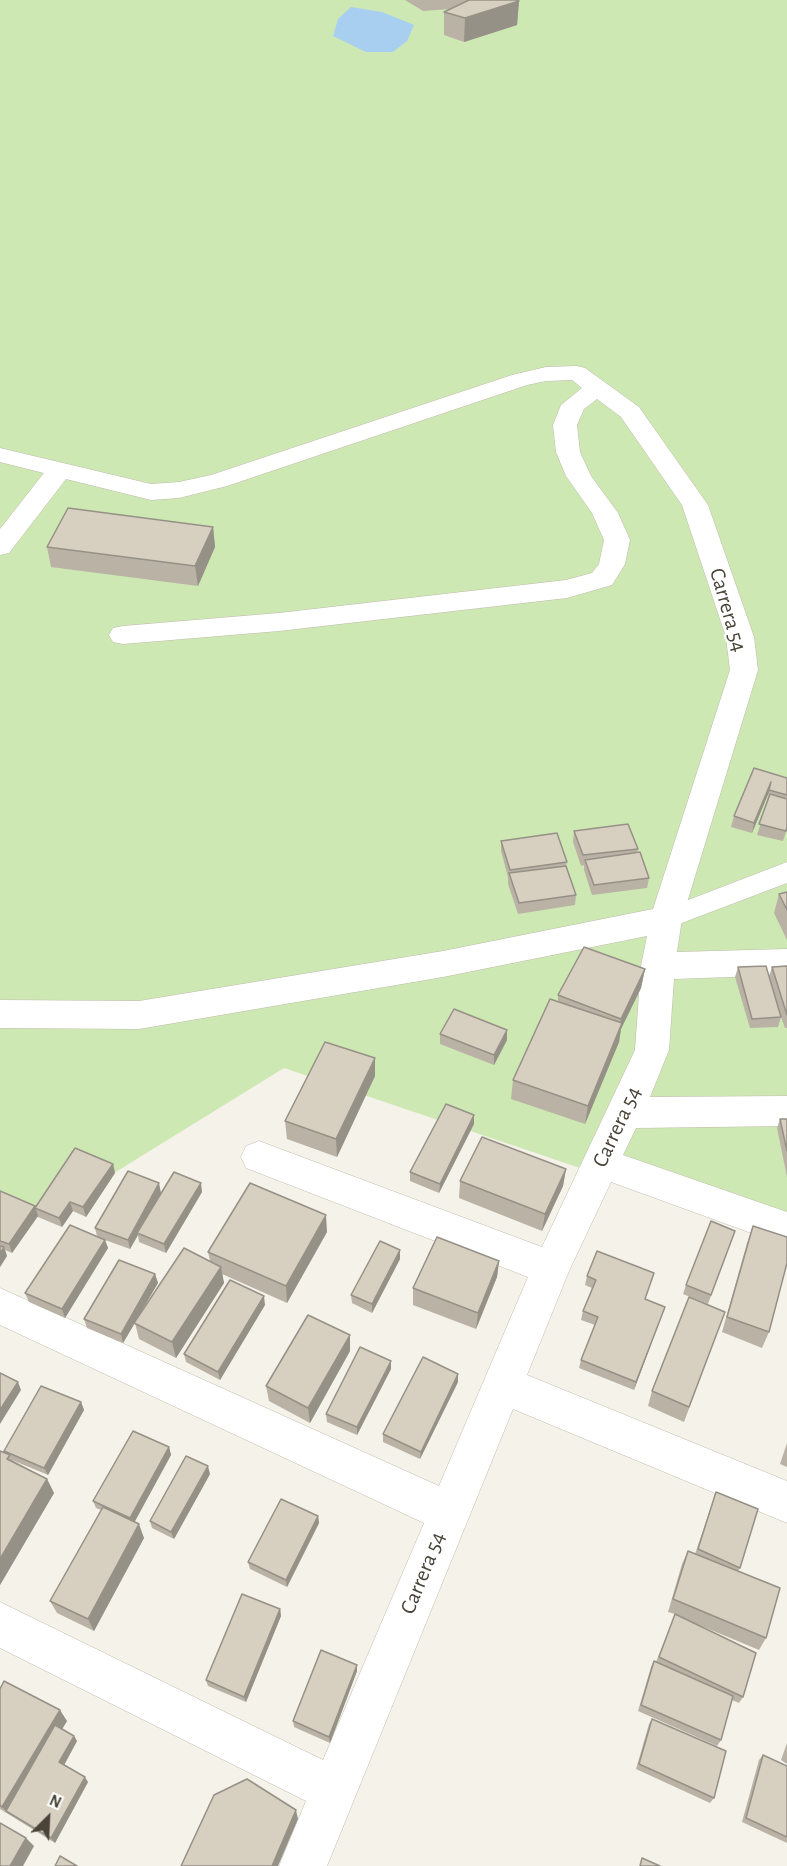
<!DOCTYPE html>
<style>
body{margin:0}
#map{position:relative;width:787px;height:1866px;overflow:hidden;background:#f5f2ea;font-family:"Alegreya Sans",sans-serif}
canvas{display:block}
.north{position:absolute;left:18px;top:1788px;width:60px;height:60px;-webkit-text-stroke:4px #fff;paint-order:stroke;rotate:24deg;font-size:16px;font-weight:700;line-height:24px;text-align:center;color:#494338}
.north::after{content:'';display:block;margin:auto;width:21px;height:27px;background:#494338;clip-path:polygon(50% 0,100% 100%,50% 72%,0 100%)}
</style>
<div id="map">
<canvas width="787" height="1866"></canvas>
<div class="north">N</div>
</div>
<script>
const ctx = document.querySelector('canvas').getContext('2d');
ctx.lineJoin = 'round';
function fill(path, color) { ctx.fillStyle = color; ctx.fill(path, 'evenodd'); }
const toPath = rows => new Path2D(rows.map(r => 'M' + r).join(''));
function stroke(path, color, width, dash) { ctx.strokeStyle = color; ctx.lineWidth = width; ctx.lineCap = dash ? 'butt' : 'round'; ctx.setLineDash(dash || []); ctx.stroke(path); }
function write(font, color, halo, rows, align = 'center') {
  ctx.font = font + ' "Alegreya Sans",sans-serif'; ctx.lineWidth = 5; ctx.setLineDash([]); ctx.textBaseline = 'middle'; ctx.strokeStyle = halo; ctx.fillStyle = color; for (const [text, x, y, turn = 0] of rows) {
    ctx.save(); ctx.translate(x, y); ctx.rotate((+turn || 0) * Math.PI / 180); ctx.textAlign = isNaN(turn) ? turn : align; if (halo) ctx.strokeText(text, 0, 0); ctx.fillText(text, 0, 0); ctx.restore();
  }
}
const green = toPath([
 [0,0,787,0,787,1238,284,1068,51,1212,0,1212]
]);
const water = toPath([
 [351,7,382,12,414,25,407,41,393,52,366,52,333,36,338,19]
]);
const service = toPath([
 [787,862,787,883,666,929,657,926,653,919,657,912,787,862]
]);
const minor = toPath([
 [577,366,585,368,639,407,708,505,754,637,758,670,682,919,677,952,787,949,787,975,674,979,669,1050,650,1097,787,1096,787,1126,636,1128,623,1155,787,1212,787,1246,611,1182,569,1271,527,1375,787,1481,787,1523,513,1409,327,1866,279,1866,306,1801,0,1648,0,1602,323,1760,424,1523,0,1325,0,1288,439,1486,528,1277,246,1168,241,1157,246,1146,259,1141,542,1247,635,1050,641,966,647,936,443,977,139,1029,0,1028,0,1000,139,1001,443,951,653,909,730,670,726,637,682,505,621,417,597,399,584,409,577,425,580,452,591,476,618,513,630,540,625,564,612,585,567,598,279,631,123,644,113,642,109,635,113,628,123,626,279,613,566,580,592,573,599,564,604,540,592,513,566,476,556,452,553,425,561,405,582,388,572,380,546,381,527,385,227,486,179,498,151,500,66,479,9,553,0,555,0,529,44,473,0,462,0,448,151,484,179,482,211,475,512,375,546,367,577,366]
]);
const wall = toPath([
 [405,0,516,0,519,1,517,25,464,42,444,35,444,12,450,9,423,11],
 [213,527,215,547,198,586,51,567,47,547],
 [754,768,787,778,787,829,783,841,757,835,768,801,767,801,769,792,752,833,731,827,734,816],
 [574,831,638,849,637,853,649,878,647,888,592,895,584,870,584,865,581,866,573,842],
 [501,841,567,862,566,866,576,895,575,905,518,914,508,884,508,877,501,851],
 [787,892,787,940,774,913,779,894],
 [787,966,787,1028,785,1028,781,1017,778,1027,750,1028,735,977,738,967,769,976,772,967],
 [645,969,641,988,621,1029,619,1042,585,1124,511,1099,513,1080,558,1002,558,995],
 [507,1030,507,1040,494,1065,440,1044,440,1034],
 [375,1076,337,1157,287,1139,285,1121],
 [474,1115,474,1124,439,1193,410,1181,410,1172],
 [780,1119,787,1119,787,1177,777,1128],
 [113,1164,115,1173,86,1217,73,1211,62,1227,38,1217,38,1216,12,1253,5,1250,7,1256,0,1267,0,1191,35,1207],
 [566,1169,563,1186,542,1231,459,1198,460,1181],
 [202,1192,166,1253,139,1242,138,1235,130,1249,105,1240,108,1248,65,1318,29,1302,25,1293,97,1236,95,1228,161,1193],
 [753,1226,769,1332,762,1348,722,1332,747,1243],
 [735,1231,708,1304,683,1294,686,1285],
 [327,1232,287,1303,222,1274,224,1283,176,1358,139,1339,135,1323,123,1343,87,1328,84,1319,155,1274,158,1283,137,1318,210,1261,208,1252],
 [400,1250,400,1259,372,1313,352,1303,351,1295],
 [499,1261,497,1277,476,1329,413,1305,413,1288],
 [654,1273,645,1299,662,1315,634,1390,579,1368,581,1360,595,1325,581,1320,583,1311,592,1288,585,1285,587,1276],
 [265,1305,220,1380,186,1362,184,1354],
 [725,1312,684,1422,648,1406,652,1391],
 [350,1351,310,1423,269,1401,266,1386],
 [391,1361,391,1369,357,1435,327,1422,326,1414],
 [458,1382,420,1459,383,1442,383,1434],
 [81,1402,84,1410,48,1475,12,1460,47,1479,54,1493,0,1585,0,1451,5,1453,4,1451],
 [787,1443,787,1467,780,1464],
 [169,1447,171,1455,134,1522,144,1538,94,1631,57,1613,50,1601,101,1510,96,1508,93,1501],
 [210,1474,174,1539,152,1528,150,1521],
 [716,1492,740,1568,738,1571,766,1638,759,1650,687,1620,743,1697,739,1703,732,1700,721,1740,717,1746,638,1711,651,1667,654,1661,656,1662,675,1614,668,1612,682,1564,688,1551,695,1554],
 [318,1516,319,1523,287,1587,250,1569,248,1562],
 [280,1609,281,1616,246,1702,208,1686,206,1680],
 [357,1671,330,1743,294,1727,293,1721],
 [0,1689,67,1721,62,1729,74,1736,77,1741,64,1765,88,1782,55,1843,0,1809],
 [652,1719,714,1798,710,1803,636,1769,649,1724],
 [787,1743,787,1764,781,1760],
 [763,1755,787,1766,787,1843,742,1822,759,1760]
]);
const shadedWall = toPath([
 [519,1,517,25,464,42,465,18],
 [213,527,215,547,198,586,195,566],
 [771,782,769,792,752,833,754,823],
 [645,969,641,988,621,1029,619,1042,585,1124,588,1106,618,1034,621,1019],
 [507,1030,507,1040,494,1065,494,1055],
 [375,1058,375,1076,337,1157,336,1139],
 [474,1115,474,1124,439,1193,440,1184],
 [113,1164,115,1173,86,1217,83,1207],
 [566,1169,563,1186,542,1231,545,1214],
 [159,1183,161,1193,137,1233,138,1235,130,1249,128,1240],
 [201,1183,202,1192,166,1253,164,1244],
 [70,1202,73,1211,62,1227,59,1218],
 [35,1206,38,1216,12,1253,9,1244],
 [326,1215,327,1232,287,1303,286,1286],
 [105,1240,108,1248,65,1318,62,1309],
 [4,1247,7,1256,0,1267,0,1253],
 [400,1250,400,1259,372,1313,372,1304],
 [499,1261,497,1277,476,1329,478,1313],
 [221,1267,224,1283,176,1358,172,1342],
 [155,1274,158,1283,123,1343,121,1334],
 [264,1296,265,1305,220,1380,218,1372],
 [665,1307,662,1315,634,1390,636,1382],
 [350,1335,350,1351,310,1423,308,1408],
 [391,1361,391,1369,357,1435,357,1427],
 [458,1374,458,1382,420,1459,421,1452],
 [18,1382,21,1390,0,1424,0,1410],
 [81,1402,84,1410,48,1475,44,1468],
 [169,1447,171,1455,133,1525,130,1518],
 [208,1466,210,1474,174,1539,171,1532],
 [47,1479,54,1493,0,1585,0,1559],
 [318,1516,319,1523,287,1587,286,1580],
 [139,1524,144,1538,94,1631,88,1619],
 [280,1609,281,1616,246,1702,244,1697],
 [357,1665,357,1671,330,1743,329,1737],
 [60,1710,67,1721,11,1814,6,1811,2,1807],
 [74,1736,77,1741,63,1767,59,1762],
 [85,1777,88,1782,55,1843,51,1838],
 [296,1810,298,1819,278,1866,272,1866],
 [26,1838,34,1846,23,1866,10,1866]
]);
const building = toPath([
 [469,0,516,0,519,1,465,18,444,12,469,0],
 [68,508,213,527,195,566,47,547,68,508],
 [754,768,787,778,787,795,769,790,771,782,754,823,734,816,754,768],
 [770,794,787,799,787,827,786,831,759,824,770,794],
 [628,824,638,849,583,855,574,831,628,824],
 [557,833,567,862,510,870,501,841,557,833],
 [640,852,649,878,594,885,585,860,640,852],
 [566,866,576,895,519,903,509,873,566,866],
 [787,892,787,910,779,894,787,892],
 [584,947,645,969,621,1019,558,995,584,947],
 [766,966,781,1017,752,1019,738,967,766,966],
 [787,966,787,1015,772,967,787,966],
 [550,999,622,1023,588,1106,513,1080,550,999],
 [454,1009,507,1030,494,1055,440,1034,454,1009],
 [325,1042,375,1058,336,1139,285,1121,325,1042],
 [446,1104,474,1115,440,1184,410,1172,446,1104],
 [780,1119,787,1119,787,1151,780,1119],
 [482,1137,566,1169,545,1214,460,1181,482,1137],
 [75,1148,113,1164,83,1207,70,1202,59,1218,35,1208,75,1148],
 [128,1171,159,1183,128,1240,95,1228,128,1171],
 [174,1172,201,1183,164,1244,137,1233,174,1172],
 [250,1183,326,1215,286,1286,208,1252,250,1183],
 [0,1191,35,1206,9,1244,0,1241,0,1191],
 [711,1221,735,1231,711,1295,686,1285,711,1221],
 [70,1225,105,1240,62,1309,25,1293,70,1225],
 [753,1226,787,1237,787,1263,769,1332,727,1317,753,1226],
 [437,1237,499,1261,478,1313,413,1288,437,1237],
 [380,1241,400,1250,372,1304,351,1295,380,1241],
 [0,1246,4,1247,0,1253,0,1246],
 [184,1248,221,1267,172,1342,134,1323,184,1248],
 [597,1251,654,1273,645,1299,665,1307,636,1382,581,1360,598,1317,583,1311,596,1280,587,1276,597,1251],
 [119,1260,155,1274,121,1334,84,1319,119,1260],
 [230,1280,264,1296,218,1372,184,1354,230,1280],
 [689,1297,725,1312,689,1407,652,1391,689,1297],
 [308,1315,350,1335,308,1408,266,1386,308,1315],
 [360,1347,391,1361,357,1427,326,1414,360,1347],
 [423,1357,458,1374,421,1452,383,1434,423,1357],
 [0,1373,18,1382,0,1410,0,1373],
 [41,1386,81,1402,44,1468,4,1451,41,1386],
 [133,1431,169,1447,130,1518,93,1501,133,1431],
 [0,1451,10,1455,7,1459,47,1479,0,1559,0,1451],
 [186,1456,208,1466,171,1532,150,1521,186,1456],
 [716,1492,758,1509,740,1568,698,1549,716,1492],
 [281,1499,318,1516,286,1580,248,1562,281,1499],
 [103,1507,139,1524,88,1619,50,1601,103,1507],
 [688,1551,780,1588,766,1638,673,1599,688,1551],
 [242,1594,280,1609,244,1697,206,1680,242,1594],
 [675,1614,756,1653,743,1697,659,1657,675,1614],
 [321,1650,357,1665,329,1737,293,1721,321,1650],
 [654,1661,733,1696,721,1740,641,1705,654,1661],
 [4,1681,60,1710,2,1807,0,1805,0,1689,4,1681],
 [652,1719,726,1751,714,1798,639,1764,652,1719],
 [55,1725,74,1736,59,1762,85,1777,51,1838,6,1811,55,1725],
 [763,1755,787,1766,787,1837,746,1818,763,1755],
 [247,1779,296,1810,272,1866,181,1866,214,1795,247,1779],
 [0,1823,26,1838,10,1866,0,1866,0,1823],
 [60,1856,77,1866,55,1866,60,1856],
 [642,1858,660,1866,640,1866,642,1858]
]);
const streetNames = [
 ["Carrera 54",728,610,74],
 ["Carrera 54",617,1127,-65],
 ["Carrera 54",423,1573,-68]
];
fill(green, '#cee8b4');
fill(water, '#a8cff0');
stroke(service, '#c0bbad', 1);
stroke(minor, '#c0bbad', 1);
fill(service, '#fff');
fill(minor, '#fff');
fill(wall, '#b9b2a5');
fill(shadedWall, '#969186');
fill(building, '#d7cfc0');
stroke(building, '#969186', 1.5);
write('22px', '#494338', '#fff', streetNames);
</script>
